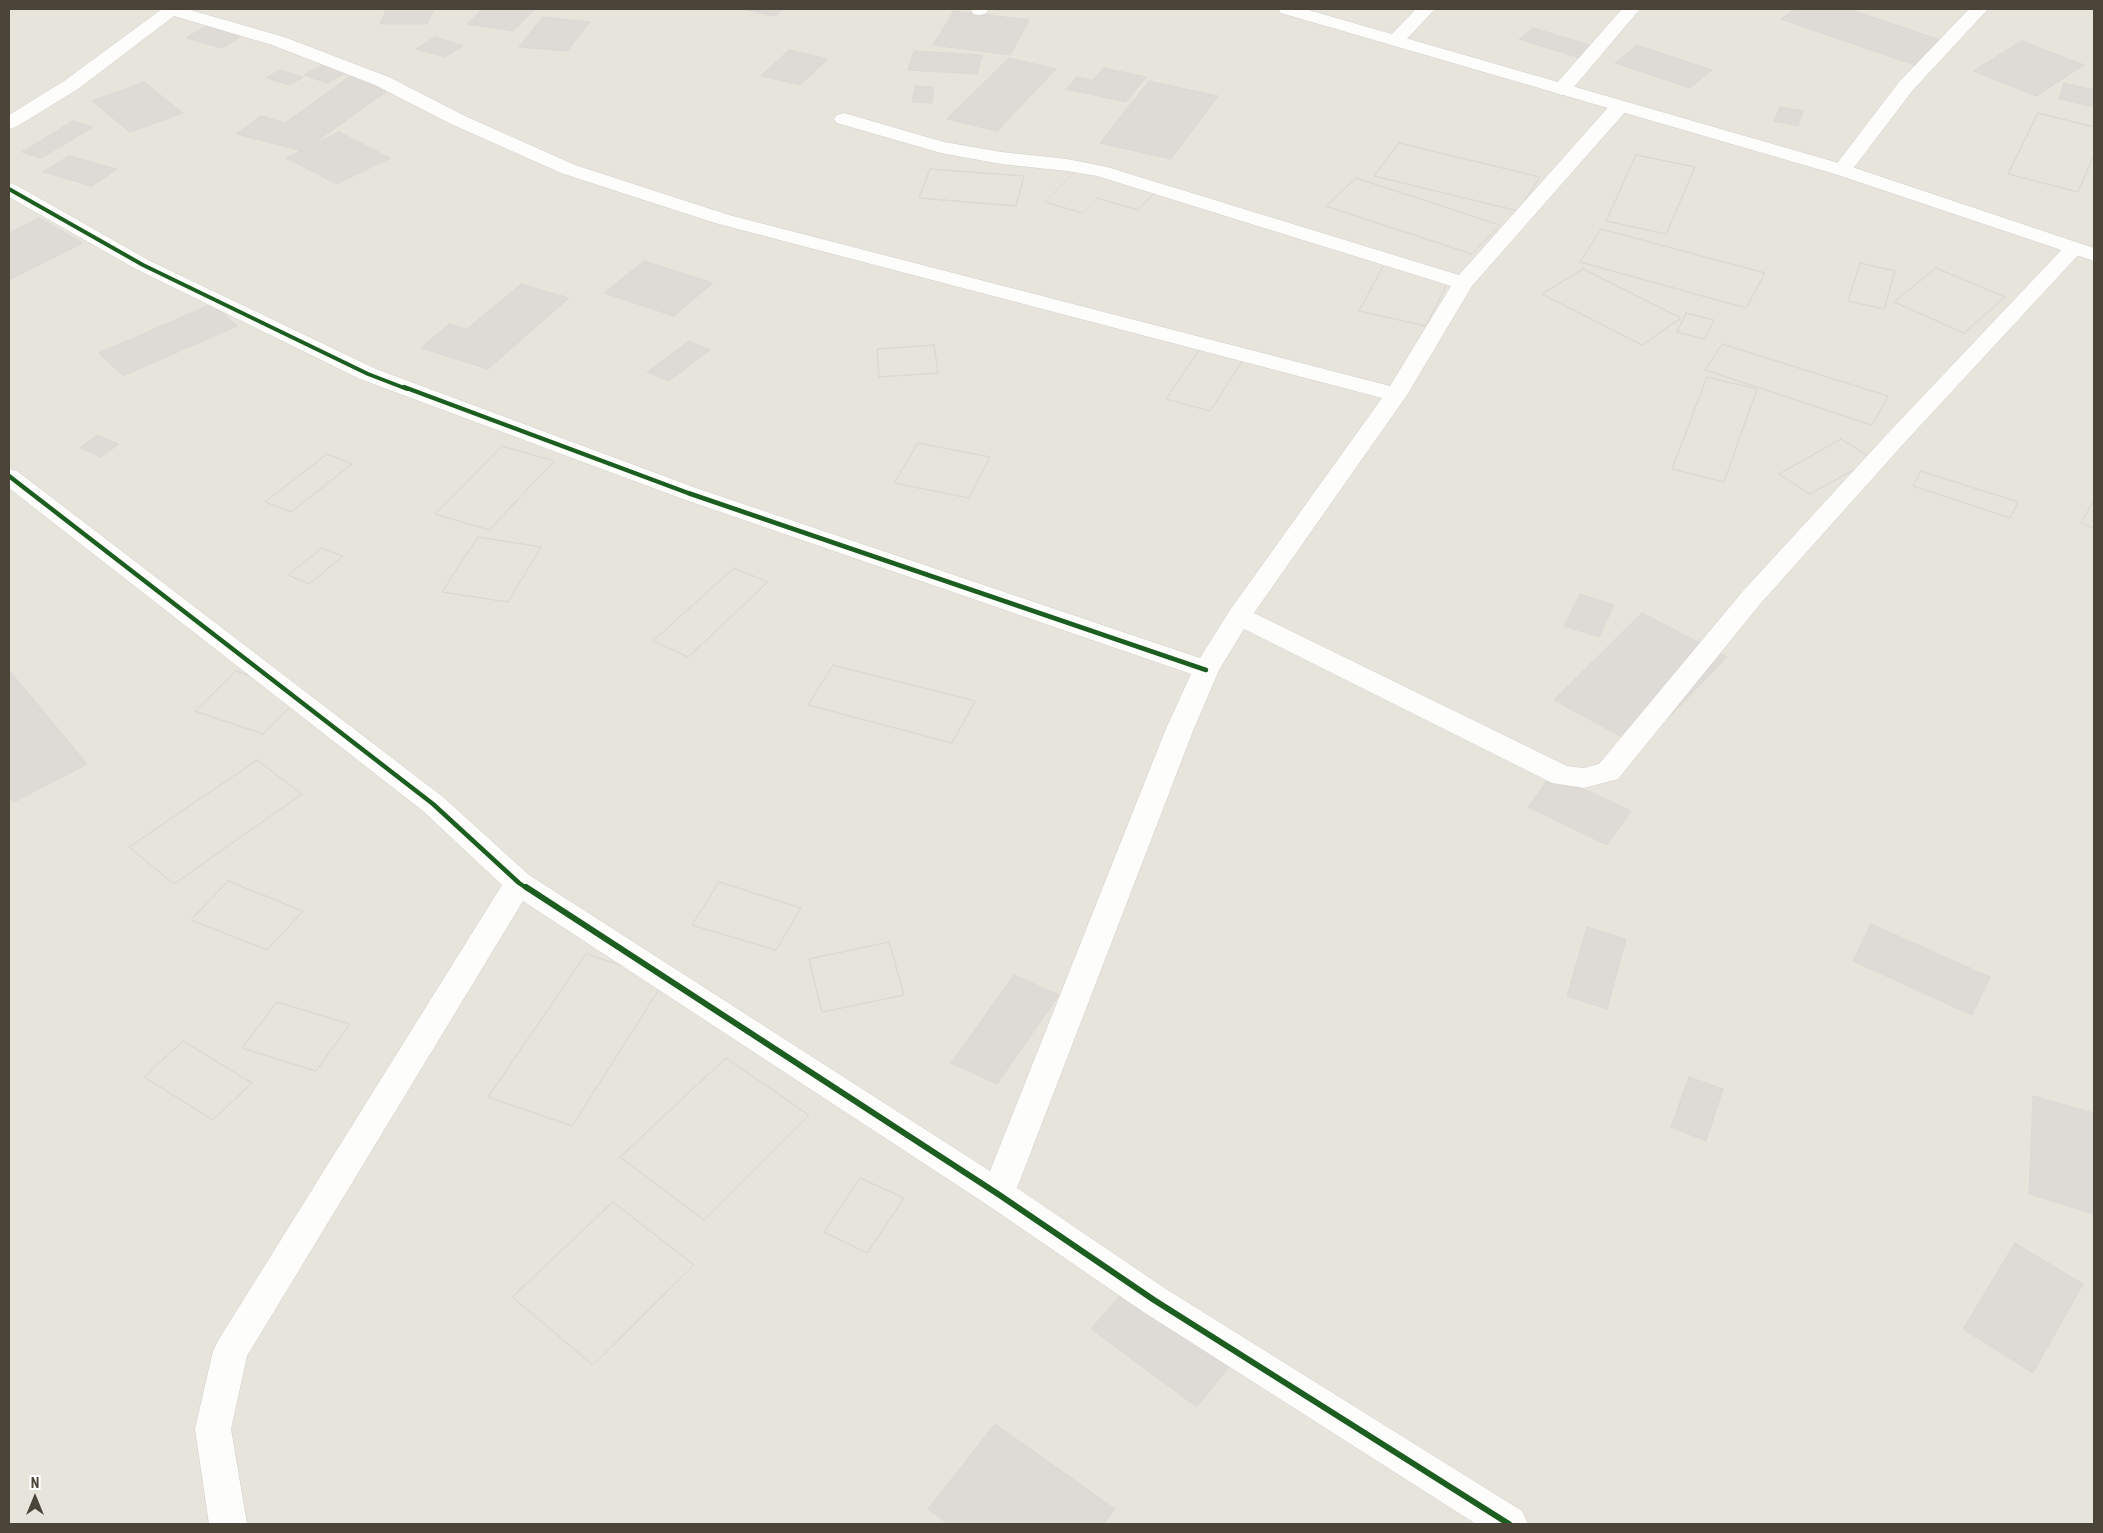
<!DOCTYPE html>
<style>
body{margin:0}
#map{position:relative;width:2103px;height:1533px;overflow:hidden;background:#f4f2ee;font-family:"Roboto Condensed",sans-serif}
canvas{display:block}
.frame{position:absolute;inset:0;border:10px solid #4b4439;pointer-events:none}
.north{position:absolute;left:10px;top:1473px;width:50px;height:50px;-webkit-text-stroke:4px #fff;paint-order:stroke;rotate:0deg;font-size:14px;font-weight:700;line-height:20px;text-align:center;color:#4b4439}
.north::after{content:'';display:block;margin:auto;width:18px;height:22px;background:#4b4439;clip-path:polygon(50% 0,100% 100%,50% 72%,0 100%)}
</style>
<div id="map">
<canvas width="2103" height="1533"></canvas>
<div class="frame"></div>
<div class="north">N</div>
</div>
<script>
const ctx = document.querySelector('canvas').getContext('2d');
ctx.lineJoin = 'round';
function fill(path, color) { ctx.fillStyle = color; ctx.fill(path, 'evenodd'); }
const toPath = rows => new Path2D(rows.map(r => 'M' + r).join(''));
function stroke(path, color, width, dash) { ctx.strokeStyle = color; ctx.lineWidth = width; ctx.lineCap = dash ? 'butt' : 'round'; ctx.setLineDash(dash || []); ctx.stroke(path); }
const residential = toPath([
 [9,9,2094,9,2094,1524,9,1524]
]);
const building = toPath([
 [483,9,535,9,513,31,467,24,483,9],
 [742,9,783,9,775,16,742,9],
 [1795,9,1848,9,1952,44,1923,68,1781,19,1795,9],
 [386,11,433,11,427,24,380,24,386,11],
 [954,11,1029,20,1010,55,933,45,954,11],
 [543,17,590,22,567,51,519,47,543,17],
 [213,22,248,32,222,48,186,38,213,22],
 [1533,28,1593,46,1580,58,1519,39,1533,28],
 [435,37,463,46,445,57,416,49,435,37],
 [2022,41,2084,65,2036,96,1973,71,2022,41],
 [1637,45,1712,70,1690,88,1615,63,1637,45],
 [789,50,828,59,800,85,761,76,789,50],
 [914,51,982,55,977,74,908,70,914,51],
 [336,57,359,66,327,83,304,75,336,57],
 [1009,58,1056,69,997,131,947,119,1009,58],
 [1104,68,1146,77,1126,102,1066,89,1077,77,1093,80,1104,68],
 [280,70,303,77,289,85,266,78,280,70],
 [352,75,394,86,303,151,236,134,261,116,285,123,352,75],
 [1149,81,1218,96,1171,159,1100,143,1149,81],
 [144,82,183,113,130,132,92,101,144,82],
 [2064,83,2094,90,2094,107,2059,99,2064,83],
 [915,86,934,87,932,103,912,102,915,86],
 [1780,107,1803,111,1798,126,1774,121,1780,107],
 [2038,113,2094,127,2094,155,2078,192,2008,174,2038,113],
 [2038,113,2094,127,2094,155,2078,192,2008,174,2038,113],
 [73,121,93,127,41,158,22,152,73,121],
 [339,132,390,158,337,184,286,158,339,132],
 [1399,143,1540,177,1518,211,1374,176,1399,143],
 [1399,143,1540,177,1518,211,1374,176,1399,143],
 [1636,155,1695,167,1666,234,1606,221,1636,155],
 [1636,155,1695,167,1666,234,1606,221,1636,155],
 [69,156,117,169,92,186,43,172,69,156],
 [930,169,1024,176,1016,206,919,198,930,169],
 [930,169,1024,176,1016,206,919,198,930,169],
 [1077,170,1156,191,1138,210,1097,198,1082,213,1045,202,1077,170],
 [1077,170,1156,191,1138,210,1097,198,1082,213,1045,202,1077,170],
 [1356,178,1500,225,1472,254,1326,206,1356,178],
 [1356,178,1500,225,1472,254,1326,206,1356,178],
 [39,218,83,243,9,280,9,233,39,218],
 [1601,229,1765,273,1746,308,1580,262,1601,229],
 [1601,229,1765,273,1746,308,1580,262,1601,229],
 [644,261,713,283,674,316,604,293,644,261],
 [1860,263,1895,271,1884,309,1848,301,1860,263],
 [1860,263,1895,271,1884,309,1848,301,1860,263],
 [1384,265,1449,280,1426,326,1359,311,1384,265],
 [1384,265,1449,280,1426,326,1359,311,1384,265],
 [1936,268,2005,297,1964,333,1894,302,1936,268],
 [1936,268,2005,297,1964,333,1894,302,1936,268],
 [1583,269,1681,318,1642,345,1542,294,1583,269],
 [1583,269,1681,318,1642,345,1542,294,1583,269],
 [521,284,569,298,488,369,421,348,449,324,467,329,521,284],
 [212,304,237,326,123,376,99,353,212,304],
 [1686,313,1714,320,1705,339,1677,332,1686,313],
 [1686,313,1714,320,1705,339,1677,332,1686,313],
 [689,341,710,350,669,381,647,372,689,341],
 [1722,344,1888,396,1872,425,1705,370,1722,344],
 [1722,344,1888,396,1872,425,1705,370,1722,344],
 [934,345,938,373,879,377,877,349,934,345],
 [934,345,938,373,879,377,877,349,934,345],
 [1200,349,1243,360,1210,411,1166,399,1200,349],
 [1200,349,1243,360,1210,411,1166,399,1200,349],
 [1707,377,1757,389,1724,482,1672,469,1707,377],
 [1707,377,1757,389,1724,482,1672,469,1707,377],
 [97,435,119,444,101,457,80,448,97,435],
 [1841,439,1873,459,1810,494,1779,474,1841,439],
 [1841,439,1873,459,1810,494,1779,474,1841,439],
 [918,443,990,457,969,498,894,483,918,443],
 [918,443,990,457,969,498,894,483,918,443],
 [502,446,554,461,489,530,435,514,502,446],
 [502,446,554,461,489,530,435,514,502,446],
 [327,454,352,464,291,512,265,502,327,454],
 [327,454,352,464,291,512,265,502,327,454],
 [1921,471,2018,502,2010,518,1913,486,1921,471],
 [1921,471,2018,502,2010,518,1913,486,1921,471],
 [2094,500,2094,528,2081,523,2094,500],
 [2094,500,2094,528,2081,523,2094,500],
 [478,537,541,547,508,602,442,592,478,537],
 [478,537,541,547,508,602,442,592,478,537],
 [322,548,343,556,309,584,288,575,322,548],
 [322,548,343,556,309,584,288,575,322,548],
 [734,568,768,582,688,657,653,641,734,568],
 [734,568,768,582,688,657,653,641,734,568],
 [1580,594,1614,605,1599,637,1564,626,1580,594],
 [1642,613,1727,657,1640,747,1554,700,1642,613],
 [833,665,975,701,952,743,808,705,833,665],
 [833,665,975,701,952,743,808,705,833,665],
 [9,670,87,764,14,802,9,796,9,670],
 [236,671,303,694,263,734,195,711,236,671],
 [236,671,303,694,263,734,195,711,236,671],
 [257,760,302,794,174,884,129,847,257,760],
 [257,760,302,794,174,884,129,847,257,760],
 [1552,774,1631,811,1607,845,1528,807,1552,774],
 [228,881,303,911,267,950,191,920,228,881],
 [228,881,303,911,267,950,191,920,228,881],
 [719,882,801,908,776,950,692,925,719,882],
 [719,882,801,908,776,950,692,925,719,882],
 [1871,924,1990,977,1972,1015,1853,961,1871,924],
 [1587,927,1626,939,1607,1009,1567,996,1587,927],
 [889,942,904,995,822,1012,809,959,889,942],
 [889,942,904,995,822,1012,809,959,889,942],
 [586,954,665,980,572,1126,488,1097,586,954],
 [586,954,665,980,572,1126,488,1097,586,954],
 [1014,975,1059,995,997,1084,951,1063,1014,975],
 [277,1002,350,1024,316,1071,242,1048,277,1002],
 [277,1002,350,1024,316,1071,242,1048,277,1002],
 [183,1041,252,1083,213,1120,144,1077,183,1041],
 [183,1041,252,1083,213,1120,144,1077,183,1041],
 [726,1058,809,1115,704,1220,620,1157,726,1058],
 [726,1058,809,1115,704,1220,620,1157,726,1058],
 [1689,1077,1723,1089,1706,1141,1671,1127,1689,1077],
 [2033,1096,2094,1113,2094,1214,2029,1194,2033,1096],
 [860,1178,904,1198,867,1253,824,1232,860,1178],
 [860,1178,904,1198,867,1253,824,1232,860,1178],
 [613,1202,694,1265,593,1365,512,1297,613,1202],
 [613,1202,694,1265,593,1365,512,1297,613,1202],
 [2015,1243,2083,1284,2033,1373,1963,1329,2015,1243],
 [1132,1282,1236,1358,1197,1407,1091,1329,1132,1282],
 [995,1424,1115,1509,1104,1524,948,1524,928,1509,995,1424]
]);
const minor = toPath([
 [162,9,187,9,284,37,389,77,465,116,575,165,729,215,1390,386,1451,286,1097,176,1067,171,1001,164,941,153,837,123,834,119,837,115,844,113,944,142,1001,152,1067,159,1107,167,1459,275,1612,103,1619,101,1626,103,1628,107,1626,111,1472,286,1407,395,1254,613,1567,766,1584,768,1599,764,1743,591,1890,431,2067,244,2074,242,2081,244,2084,248,2081,252,1906,441,1761,603,1618,779,1584,788,1552,783,1244,629,1219,670,1193,731,1017,1188,1166,1289,1522,1511,1528,1524,1476,1524,1142,1311,986,1204,523,901,247,1356,231,1429,247,1524,209,1524,195,1429,213,1351,219,1339,502,885,423,811,9,488,9,469,17,471,443,797,529,875,990,1171,1165,731,1191,674,680,498,360,379,136,269,9,197,9,183,16,185,150,261,376,369,696,488,1200,658,1230,610,1382,398,715,223,561,173,451,124,375,85,272,45,174,16,78,89,16,127,9,129,9,115,64,81,162,9],
 [971,9,989,9,985,14,979,15,973,14,971,9],
 [1416,9,1435,9,1403,43,1397,44,1391,43,1388,39,1391,35,1416,9],
 [1622,9,1640,9,1569,93,1562,95,1555,93,1553,89,1555,85,1622,9],
 [1969,9,1988,9,1913,90,1849,174,1842,176,1835,174,1832,170,1835,166,1899,82,1969,9]
]);
const tertiary = toPath([
 [1278,9,1305,9,1849,166,2094,248,2094,261,1835,174,1281,13,1278,9]
]);
const cyclewayFar2 = toPath([
 [9,189,143,265,368,374,407,389]
]);
const cyclewayFar1 = toPath([
 [404,387,688,493,1206,670],
 [9,476,433,804,519,883,528,889]
]);
const cycleway = toPath([
 [526,887,998,1194,1154,1300,1509,1524]
]);
fill(residential, '#e7e4dc');
fill(building, '#dedbd6');
stroke(building, '#dcd9d4', 1);
stroke(minor, '#d2d0cb', 1);
stroke(tertiary, '#d2d0cb', 1);
fill(minor, '#fdfdfc');
fill(tertiary, '#fdfdfc');
stroke(cyclewayFar2, '#1b5e20', 4);
stroke(cyclewayFar1, '#1b5e20', 4.5);
stroke(cycleway, '#1b5e20', 6);
</script>
